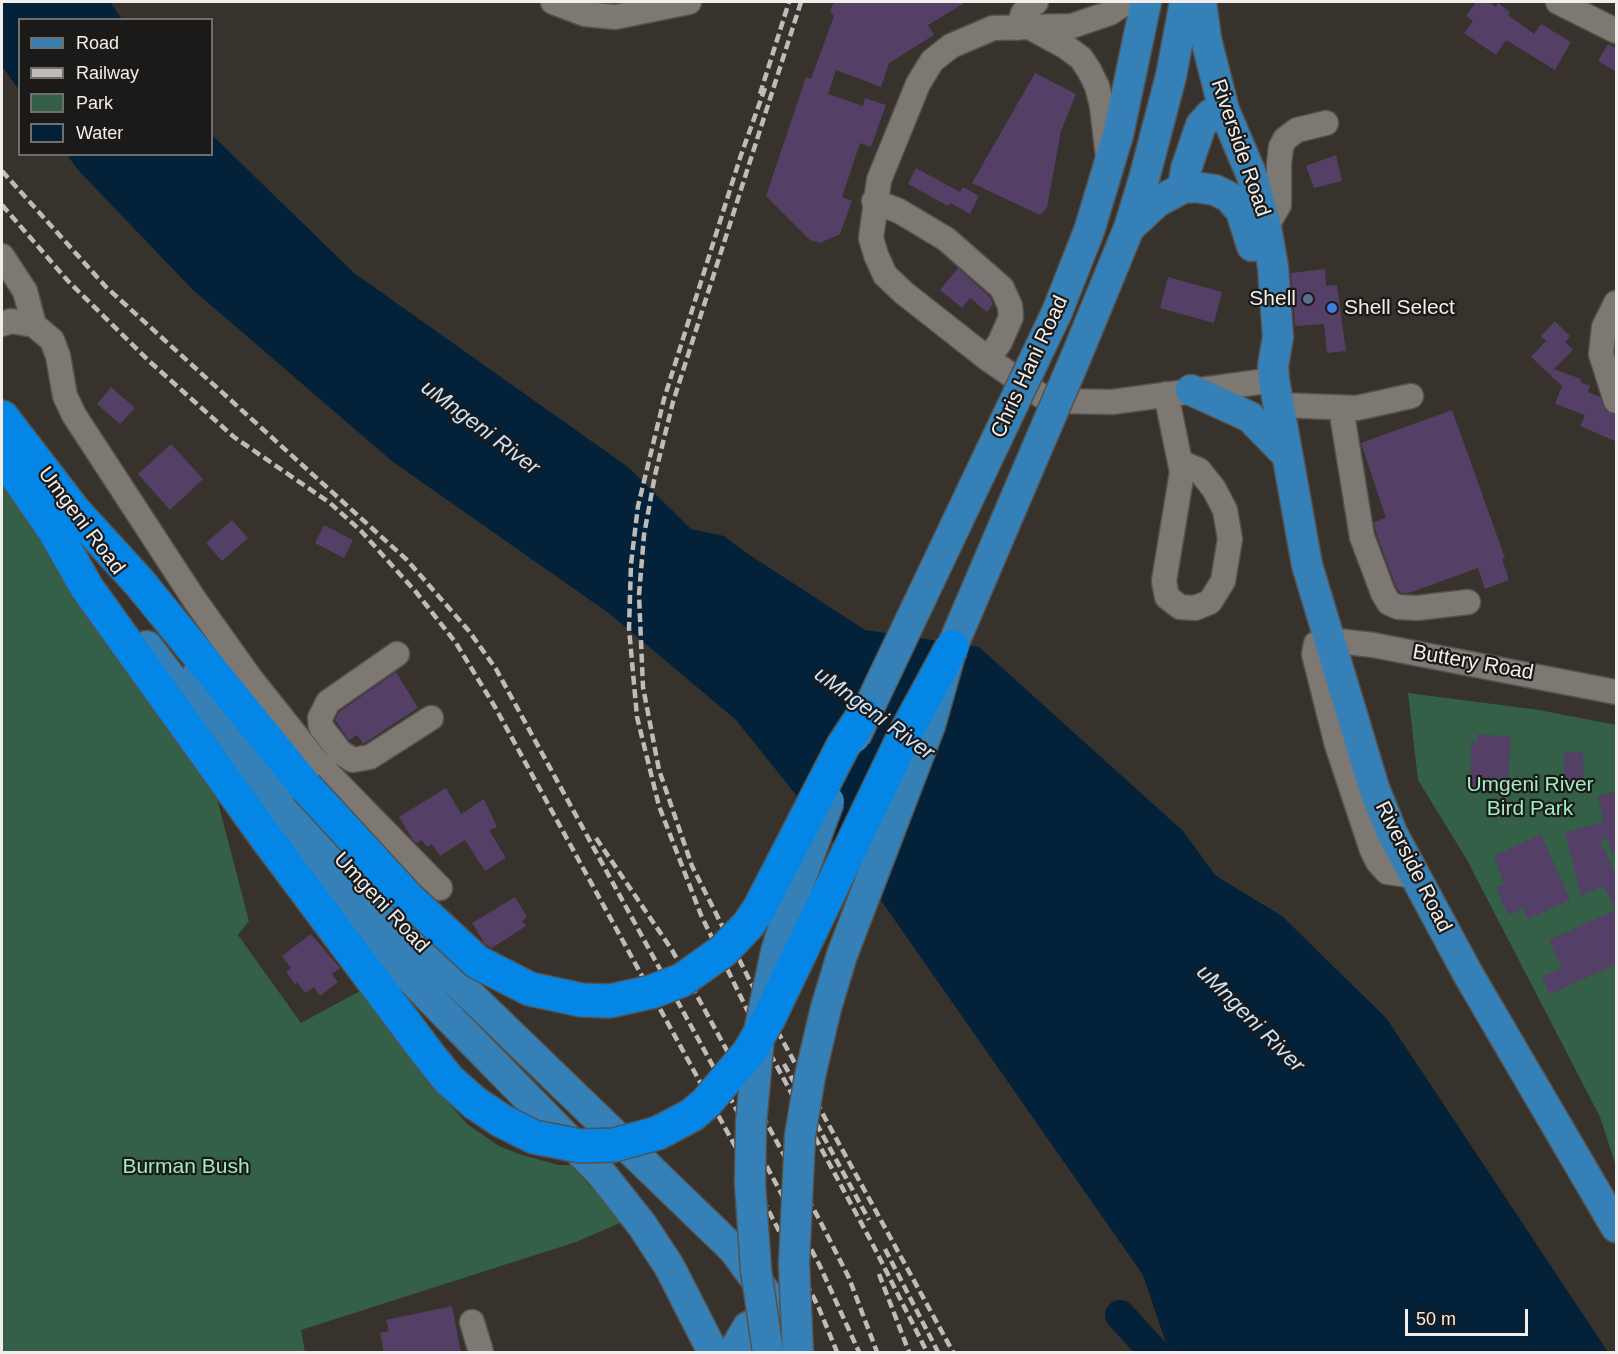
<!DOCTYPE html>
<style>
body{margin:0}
#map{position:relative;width:1618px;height:1354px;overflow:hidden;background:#37322c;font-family:Helvetica,sans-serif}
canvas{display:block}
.frame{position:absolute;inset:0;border:3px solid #f1eeeb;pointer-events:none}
.legend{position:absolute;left:18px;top:18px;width:195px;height:138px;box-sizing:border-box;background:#1c1a18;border:2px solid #716f6c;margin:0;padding:8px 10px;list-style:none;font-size:18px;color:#f1eeeb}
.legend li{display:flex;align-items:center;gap:12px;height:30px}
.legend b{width:30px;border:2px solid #716f6c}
.scale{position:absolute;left:1405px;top:1309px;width:123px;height:27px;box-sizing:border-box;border:3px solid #f1eeeb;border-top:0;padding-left:8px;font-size:18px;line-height:21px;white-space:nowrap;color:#f1eeeb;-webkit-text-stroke:4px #1c1a18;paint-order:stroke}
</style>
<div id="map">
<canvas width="1618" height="1354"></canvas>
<div class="frame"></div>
<ul class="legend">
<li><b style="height:8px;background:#3480b7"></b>Road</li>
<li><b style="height:8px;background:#bfbbb7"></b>Railway</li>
<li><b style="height:16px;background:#336046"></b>Park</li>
<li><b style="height:16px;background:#032239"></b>Water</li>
</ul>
<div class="scale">50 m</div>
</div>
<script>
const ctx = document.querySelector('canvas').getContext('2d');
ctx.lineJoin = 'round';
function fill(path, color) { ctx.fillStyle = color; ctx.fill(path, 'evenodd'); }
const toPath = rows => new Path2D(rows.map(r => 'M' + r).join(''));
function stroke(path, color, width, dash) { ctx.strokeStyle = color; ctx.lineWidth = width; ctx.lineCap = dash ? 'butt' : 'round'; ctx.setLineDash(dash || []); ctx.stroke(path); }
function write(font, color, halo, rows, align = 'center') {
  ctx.font = font + ' Helvetica,sans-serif'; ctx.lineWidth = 4.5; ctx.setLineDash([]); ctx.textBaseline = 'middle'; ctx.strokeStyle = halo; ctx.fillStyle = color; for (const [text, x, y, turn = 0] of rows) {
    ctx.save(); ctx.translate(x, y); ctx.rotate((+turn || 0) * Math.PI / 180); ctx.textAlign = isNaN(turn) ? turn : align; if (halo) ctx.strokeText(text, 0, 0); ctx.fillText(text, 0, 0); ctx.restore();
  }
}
const green = toPath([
 [2,486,215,791,249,921,238,935,301,1023,360,991,423,1074,467,1124,499,1146,519,1154,558,1165,571,1165,622,1222,576,1242,301,1330,305,1352,2,1352],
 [1408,693,1539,710,1616,725,1616,1166,1600,1117,1467,860,1418,780]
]);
const water = toPath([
 [2,2,110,2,122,19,20,20,19,90,2,66],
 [212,135,354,273,628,467,691,529,724,536,745,552,865,630,979,647,1183,831,1216,876,1282,916,1387,1019,1608,1352,1169,1352,1143,1275,882,902,736,720,610,614,393,462,192,289,79,171,67,155,212,154]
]);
const river = toPath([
 [1120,1315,1154,1352]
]);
const building = toPath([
 [834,2,966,2,928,25,934,35,889,63,881,87,836,70,828,94,863,106,865,98,886,105,871,147,860,143,842,197,852,201,840,234,820,243,810,240,766,196,806,77,811,79,834,16,830,11],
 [1476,2,1489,2,1496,7,1498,3,1510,12,1508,15,1534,34,1541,24,1571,42,1555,70,1506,40,1496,55,1464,33,1473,21,1466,16],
 [1608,44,1617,49,1617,72,1598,61],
 [1035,73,1076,94,1061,131,1047,208,1040,215,972,183],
 [1336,155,1342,181,1314,188,1306,166],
 [916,168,960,192,963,187,979,196,970,214,950,203,948,206,908,184],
 [958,268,990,297,993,304,987,312,970,298,962,308,940,290],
 [1325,269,1326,286,1337,285,1346,351,1327,353,1324,324,1295,326,1291,273],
 [1168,277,1222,292,1214,323,1160,308],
 [1555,321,1570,336,1565,342,1573,350,1554,369,1581,379,1580,382,1590,386,1588,392,1600,397,1606,411,1617,415,1617,442,1580,426,1585,415,1555,404,1562,386,1531,357,1546,341,1541,336],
 [111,387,135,408,120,424,97,404],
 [1452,410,1505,558,1502,559,1509,580,1485,589,1478,568,1409,593,1401,593,1396,587,1376,533,1374,522,1386,518,1361,443],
 [171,444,203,479,170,510,138,474],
 [232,520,248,538,222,561,206,543],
 [324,525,353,540,344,558,315,543],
 [396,672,418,708,363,744,357,735,349,740,335,720,339,712],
 [1477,734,1511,737,1507,794,1470,792,1471,742,1477,742],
 [1583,752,1584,786,1565,786,1564,753],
 [446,788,461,814,484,799,497,827,489,830,506,858,485,871,465,840,440,856,432,844,427,847,422,840,416,843,413,840,399,817],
 [1617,791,1617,854,1612,854,1608,839,1600,841,1617,876,1617,964,1550,994,1542,977,1562,968,1549,940,1616,910,1603,886,1581,896,1565,832,1604,822,1597,796],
 [1541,834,1570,900,1528,919,1523,908,1508,915,1496,887,1504,884,1494,856],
 [515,897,527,917,522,921,526,926,492,948,485,944,472,923],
 [311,934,340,968,332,974,338,982,320,996,314,987,305,993,297,982,295,984,286,972,291,968,282,956],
 [452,1306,461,1353,384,1353,380,1333,389,1331,386,1320]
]);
const minor = toPath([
 [553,2,585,14,615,17,689,2],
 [1126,2,1110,13,1072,26,993,28,951,46,932,61,918,84,879,180,871,238,876,255,885,275,904,293,988,359,1040,395,1059,401,1112,402,1274,380],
 [1558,2,1616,31],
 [1018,28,1023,13,1036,2],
 [1033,29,1066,47,1081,58,1089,70,1097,86,1102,106,1108,157],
 [874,201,899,211,946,239,1002,288,1010,306,1011,317,1000,342,988,359],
 [1266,227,1279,205,1279,164,1281,147,1285,139,1297,130,1326,123],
 [2,256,25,291,34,325],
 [1616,303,1604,327,1601,354,1616,401],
 [2,324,11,321,34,325,52,340,58,356,65,396,74,415,194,599,251,679,317,762,440,888],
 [1166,394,1182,472,1164,581,1167,597,1180,607,1195,608,1210,602,1223,581,1230,539,1225,510,1214,489,1199,470,1182,463],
 [1277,405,1357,408,1411,396],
 [1341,408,1362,537,1383,593,1389,603,1398,607,1417,608,1468,602],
 [397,654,328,702,320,718,321,727,341,753,353,760,370,757,431,718],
 [1415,876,1387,872,1378,862,1372,850,1337,745,1314,654,1316,644,1329,640,1373,645,1616,692],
 [472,1322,481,1352]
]);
const major = toPath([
 [1201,2,1206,39,1224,110,1252,176,1266,227,1273,267,1278,337,1273,366,1274,380,1307,565,1374,788,1392,833,1468,974,1616,1227],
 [1183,188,1186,169,1201,125,1211,114,1224,110],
 [1129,228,1157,202,1183,188,1195,187,1215,190,1229,197,1241,211,1252,246],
 [1057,312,1089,231,1118,135,1146,2],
 [1076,357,1129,228,1144,179,1171,76,1185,2],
 [1191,390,1250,417,1286,454],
 [147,646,297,845,383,950,600,1172,642,1225,669,1266,713,1352],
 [197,675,335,853,409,936,734,1250,779,1311,798,1352],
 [733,1352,748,1327,779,1311]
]);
const highway = toPath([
 [2,417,75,512,139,582,306,787],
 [2,455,54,530,87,588,265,836,428,1054,449,1080,475,1103]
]);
const rail = toPath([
 [801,2,673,402,655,475,644,535,639,595,643,687,659,770,692,866,750,981,953,1352],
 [765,88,740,158,664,399,638,506,631,564,629,628,637,717,659,806,701,915,752,1020,872,1243,927,1352],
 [760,94,789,2],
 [2,171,106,287,407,560,469,631,496,669,720,1079,819,1264,859,1352],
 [2,205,68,281,149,361,234,437,330,503,361,531,416,592,456,643,495,707,735,1146,818,1306,837,1352],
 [596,838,672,950,819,1219,849,1278,877,1352],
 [784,1064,869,1220],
 [885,1249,938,1352],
 [879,1274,909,1352]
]);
const majorBridge = toPath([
 [855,737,1057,312],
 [768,1352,756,1270,750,1184,751,1123,760,1027,776,952,790,907,829,801],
 [798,1352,794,1264,800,1136,810,1076,826,1008,842,955,930,725,952,647,1076,357]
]);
const highwayBridge = toPath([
 [306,787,407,897,477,962,530,989,581,1000,610,1001,651,992,682,980,723,951,748,925,759,909,843,746,864,714],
 [475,1103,502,1121,534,1137,580,1146,614,1145,658,1133,692,1115,706,1103,749,1052,769,1018,906,732,952,647]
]);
const markers = [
 [1308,299,6,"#5c6f8a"],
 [1332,308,6,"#3f7fe0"]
];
const streetNames = [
 ["Riverside Road",1240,148,71],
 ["Chris Hani Road",1030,367,-65],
 ["Umgeni Road",81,521,53],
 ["Buttery Road",1473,663,10],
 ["Riverside Road",1413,867,63],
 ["Umgeni Road",381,903,47]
];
const poiNames = [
 ["Shell",1296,299],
 ["Shell Select",1344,308,"left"]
];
const parkNames = [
 ["Umgeni River",1530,785],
 ["Bird Park",1530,809],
 ["Burman Bush",186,1167]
];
const waterNames = [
 ["uMngeni River",480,428,37],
 ["uMngeni River",874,714,36],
 ["uMngeni River",1250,1019,45]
];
fill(green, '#336046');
fill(water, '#032239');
stroke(river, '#032239', 30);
fill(building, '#543f66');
stroke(minor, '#55514c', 27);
stroke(major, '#55514c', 33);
stroke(highway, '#55514c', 36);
stroke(minor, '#7d7871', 24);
stroke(major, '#3480b7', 30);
stroke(highway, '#0486e6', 33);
stroke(rail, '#bfbbb7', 4.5, [9, 4.5]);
stroke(majorBridge, '#55514c', 33, []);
stroke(highwayBridge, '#55514c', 36, []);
stroke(majorBridge, '#3480b7', 30);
stroke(highwayBridge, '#0486e6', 33);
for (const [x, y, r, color] of markers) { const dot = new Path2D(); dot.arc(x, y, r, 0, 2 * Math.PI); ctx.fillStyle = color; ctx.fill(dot); stroke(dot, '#1c1a18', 2); }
write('21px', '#f1eeeb', '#1c1a18', streetNames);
write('21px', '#f1eeeb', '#1c1a18', poiNames, 'right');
write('21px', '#9fecbd', '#1c1a18', parkNames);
write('italic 22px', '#cbe4fa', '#1c1a18', waterNames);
</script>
